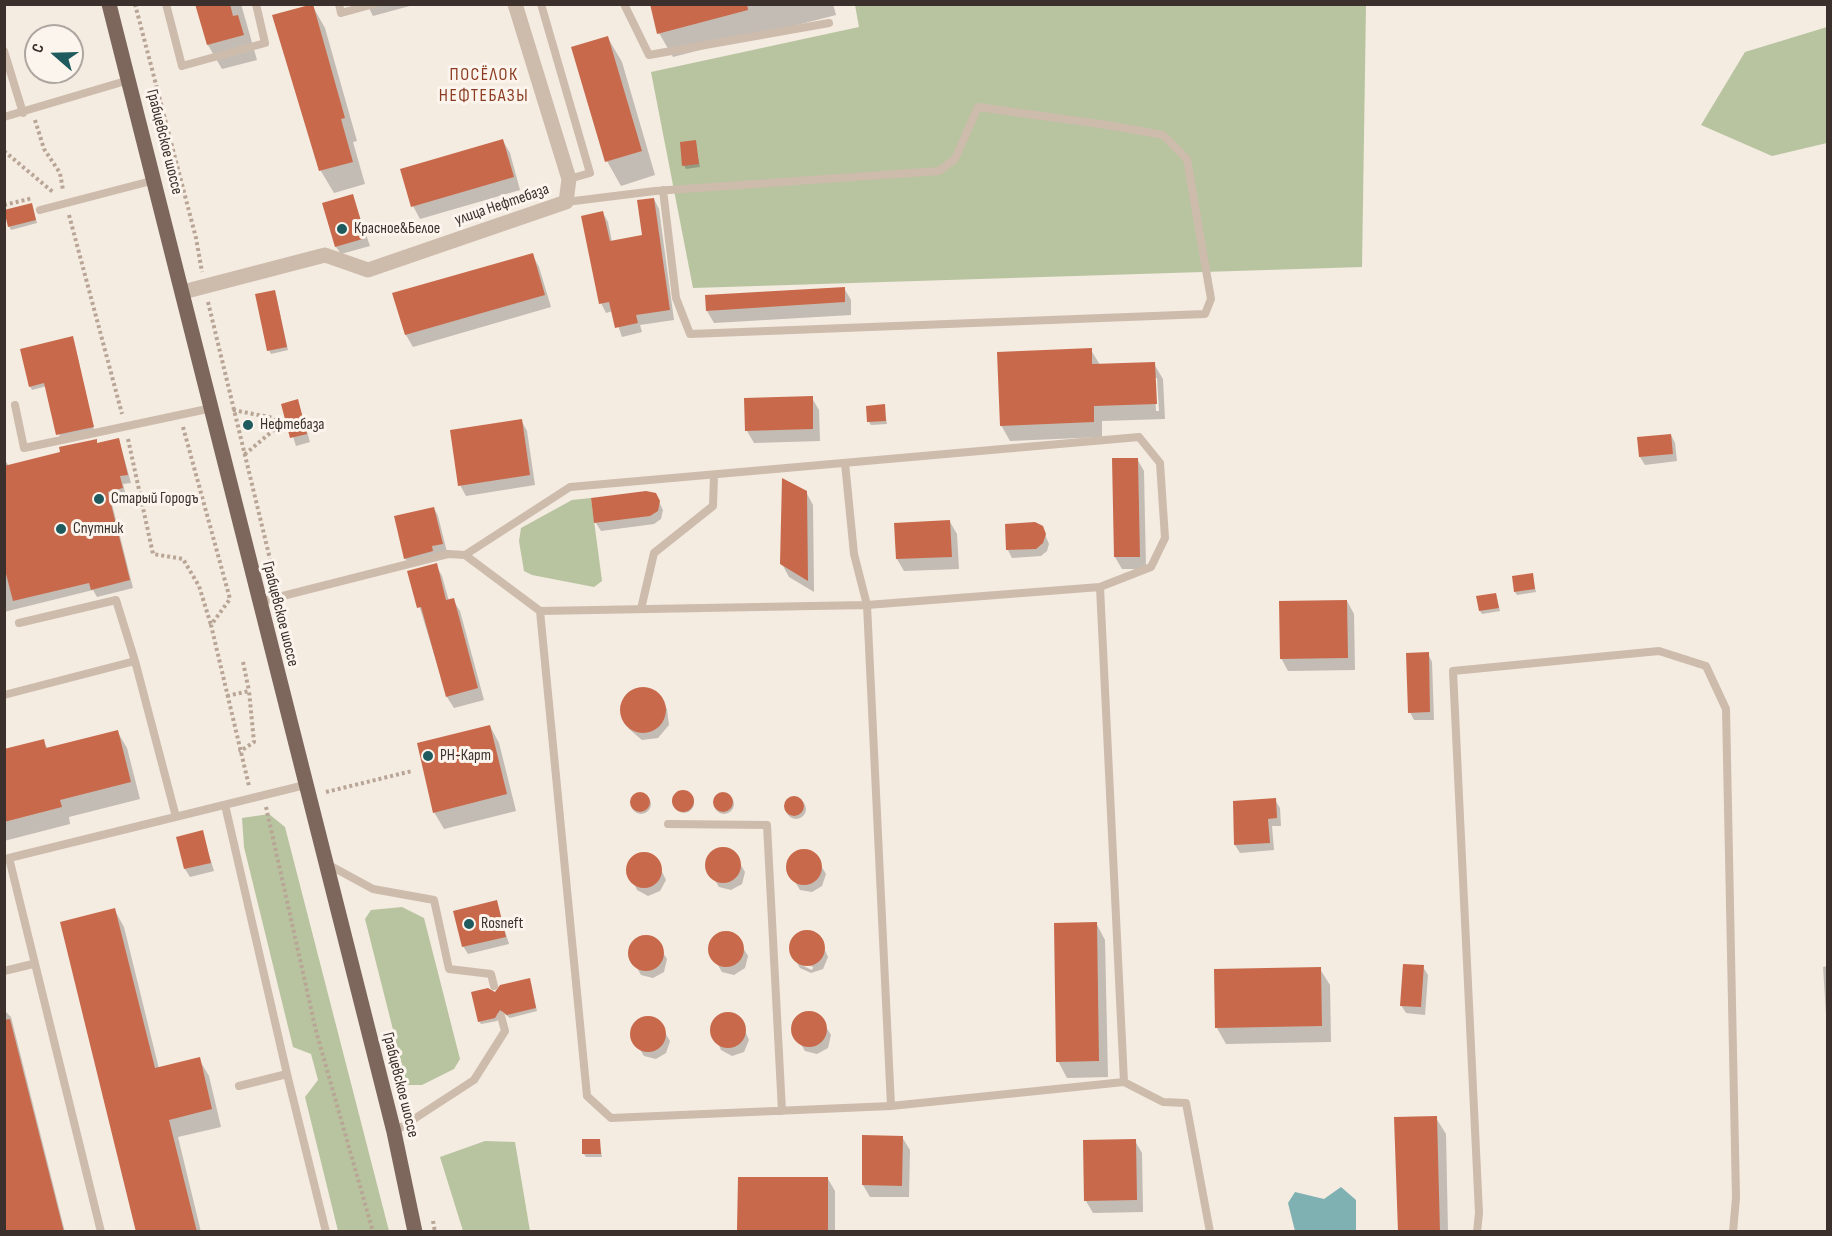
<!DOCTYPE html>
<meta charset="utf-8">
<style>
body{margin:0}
#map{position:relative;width:1832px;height:1236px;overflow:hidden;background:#f4ebe1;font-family:"Sofia Sans Condensed",sans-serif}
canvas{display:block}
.frame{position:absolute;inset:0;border:6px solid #3b302b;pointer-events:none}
.north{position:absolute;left:24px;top:24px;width:60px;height:60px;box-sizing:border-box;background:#fbf5ee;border:2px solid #aea6a0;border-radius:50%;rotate:290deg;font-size:16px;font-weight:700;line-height:24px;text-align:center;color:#3b302b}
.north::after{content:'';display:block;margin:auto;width:21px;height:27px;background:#1f5a5e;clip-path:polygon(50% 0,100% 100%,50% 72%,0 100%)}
</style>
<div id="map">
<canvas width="1832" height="1236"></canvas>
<div class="frame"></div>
<div class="north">С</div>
</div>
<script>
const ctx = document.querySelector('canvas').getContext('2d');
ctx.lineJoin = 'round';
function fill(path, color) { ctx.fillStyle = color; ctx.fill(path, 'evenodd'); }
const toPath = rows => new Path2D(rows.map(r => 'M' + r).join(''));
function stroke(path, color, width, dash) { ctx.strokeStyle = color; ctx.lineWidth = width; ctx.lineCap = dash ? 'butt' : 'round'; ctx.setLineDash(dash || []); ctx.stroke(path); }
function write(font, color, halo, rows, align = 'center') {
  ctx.font = font + ' "Sofia Sans Condensed",sans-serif'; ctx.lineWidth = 6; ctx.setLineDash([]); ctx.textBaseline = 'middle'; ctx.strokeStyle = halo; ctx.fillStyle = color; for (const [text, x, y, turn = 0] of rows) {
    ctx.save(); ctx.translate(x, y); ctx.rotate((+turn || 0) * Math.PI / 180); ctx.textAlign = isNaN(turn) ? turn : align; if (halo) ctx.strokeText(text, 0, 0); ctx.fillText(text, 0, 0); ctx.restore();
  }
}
const green = toPath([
 [855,5,1366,5,1362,267,693,288,651,72,859,27],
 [1827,27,1827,143,1772,156,1701,125,1745,52],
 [591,498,602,581,594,587,532,575,524,571,519,541,521,528,572,500],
 [269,814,285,827,389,1231,338,1231,305,1097,318,1080,311,1054,293,1047,244,847,242,818],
 [402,907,424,918,460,1059,454,1069,422,1085,407,1085,365,919,371,910],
 [485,1141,515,1142,530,1231,463,1231,440,1157]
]);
const water = toPath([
 [1341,1187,1356,1200,1356,1231,1295,1231,1288,1203,1295,1192,1324,1199]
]);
const shadow = toPath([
 [197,4,241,4,257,60,222,69,208,45],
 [367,4,417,4,373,16],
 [651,4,833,4,836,15,673,57,659,33],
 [312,5,325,28,357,141,353,142,365,184,334,193,321,171,274,16],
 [608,38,622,62,655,175,621,186,607,161],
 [503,141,510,153,520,190,420,219,413,206],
 [695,142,700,167,686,169,684,165],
 [352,195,370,246,341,254,336,247],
 [654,199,659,209,674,320,640,325,642,332,622,337,613,311,606,313,601,303,603,213,608,222,612,242,644,236],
 [33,208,37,223,11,230,9,226],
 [532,254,539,267,551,307,413,347,406,335,394,294],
 [844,288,851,300,851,315,714,323,707,311],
 [276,295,288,350,271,354,269,350],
 [74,341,94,430,60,437,47,386,32,390,30,386],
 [1091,350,1100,365,1154,364,1163,379,1165,419,1102,421,1102,437,1010,441,1001,425],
 [1154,378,1157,378,1159,411,1156,411],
 [812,398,819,410,820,441,754,443,747,431],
 [298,401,310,442,296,446,283,405],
 [884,406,887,424,871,425,869,422],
 [521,420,527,431,535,485,466,496,460,485],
 [1671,435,1675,443,1677,461,1645,465,1640,457],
 [119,440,131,483,123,484,126,496,111,500,133,588,97,597,93,590,4,612,4,459,9,466,62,453,96,441,98,445],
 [1137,459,1144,471,1146,569,1122,569,1115,557],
 [806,492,813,505,814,592,789,577,782,564],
 [655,494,663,510,661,519,654,524,601,531,596,523,593,499],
 [434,508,438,516,447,552,410,566,405,558],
 [950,522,957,534,959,569,904,571,897,559],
 [1042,527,1049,544,1047,551,1041,556,1012,558,1008,550],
 [436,565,442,576,449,601,453,600,460,611,484,700,454,708,447,697,409,572],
 [1532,575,1536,592,1517,595,1515,592],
 [1496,594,1500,611,1482,614,1480,611],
 [1347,601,1354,614,1355,670,1288,671,1281,658],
 [1428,654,1432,662,1434,720,1414,720,1410,712],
 [649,689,662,700,667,709,669,725,658,738,642,740,629,729,624,720,623,704,633,691],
 [490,726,499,743,516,811,444,829,434,812],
 [117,731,127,748,140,799,69,817,70,824,4,841,4,751,43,741,48,749],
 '674 803a10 10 0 1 1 20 0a10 10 0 1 1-20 0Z',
 '631 804a10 10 0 1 1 20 0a10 10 0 1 1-20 0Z',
 '714 804a10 10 0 1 1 20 0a10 10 0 1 1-20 0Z',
 '786 809a10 10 0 1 1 20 0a10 10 0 1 1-20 0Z',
 [1275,800,1280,808,1281,826,1272,826,1274,850,1240,853,1235,845],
 [202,832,214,871,190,877,185,869],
 [721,849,733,852,745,872,742,884,731,890,719,887,707,867,710,855],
 [801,851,814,854,826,874,822,886,812,892,800,890,788,870,791,858],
 [645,854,656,859,666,880,660,891,648,896,637,890,628,870,633,858],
 [496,902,509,944,468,954,463,946],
 [114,909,124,927,159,1069,199,1059,209,1076,221,1127,178,1137,201,1232,138,1232],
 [1096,923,1105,940,1108,1077,1067,1078,1058,1061],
 [807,931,819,937,828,957,823,969,811,973,800,968,797,963,812,970,813,967,795,959,790,947,796,936],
 [724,933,736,936,748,956,745,968,734,975,722,972,710,952,713,940],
 [643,937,655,940,667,959,664,972,653,978,641,975,630,955,632,943],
 [1828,966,1828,1045,1823,967],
 [1423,967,1428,975,1425,1015,1406,1013,1401,1005],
 [1320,969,1330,985,1331,1042,1226,1044,1217,1028],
 [531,983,537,1011,510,1018,502,1012,497,1021,481,1024,479,1021,495,994],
 [4,1010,11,1017,65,1232,4,1232],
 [807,1013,819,1016,831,1035,828,1048,817,1054,805,1051,793,1031,796,1019],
 [728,1014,740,1019,749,1040,744,1052,732,1056,721,1050,712,1030,717,1018],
 [645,1018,658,1021,670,1041,666,1053,656,1059,644,1056,632,1036,635,1024],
 [1436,1118,1446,1134,1448,1232,1399,1232],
 [902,1137,910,1150,909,1197,870,1197,863,1185],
 [599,1140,602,1157,586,1157,584,1154],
 [1135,1141,1142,1153,1143,1212,1093,1213,1086,1201],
 [828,1179,835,1191,835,1232,740,1232,739,1230]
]);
const building = toPath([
 [195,4,230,4,233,16,238,15,244,35,207,45],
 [313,4,345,118,341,119,353,162,319,171,272,15],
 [650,4,747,4,748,10,657,34],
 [608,36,642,151,605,162,571,47],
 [503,139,514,177,411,207,400,169],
 [696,140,699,164,682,166,680,142],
 [353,194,366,238,335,247,322,203],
 [654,198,670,310,636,315,638,323,615,328,609,302,599,304,581,216,603,211,610,241,642,235,637,200],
 [32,203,36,220,8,227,4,210],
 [533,253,545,295,405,335,392,293],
 [845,287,845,302,706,311,705,295],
 [275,290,287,347,267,351,255,294],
 [73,336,94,427,56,435,44,383,29,387,20,349],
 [1092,348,1092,364,1155,362,1157,404,1094,406,1094,422,1000,426,997,352],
 [813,396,813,429,745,431,744,398],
 [298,399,307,434,290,438,281,404],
 [885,404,886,421,867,422,866,406],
 [522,419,530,475,458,486,450,430],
 [1671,434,1673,454,1639,457,1637,437],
 [119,438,128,475,120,476,123,488,108,492,130,580,91,590,89,583,13,601,4,566,4,466,60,452,59,447,97,439,97,443],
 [1112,458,1138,458,1140,557,1114,557],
 [782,478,807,491,808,581,780,564],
 [646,491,656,493,660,501,658,511,650,516,594,523,591,498],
 [434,507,443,544,432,546,433,551,404,559,394,516],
 [950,520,952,557,896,559,894,523],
 [1035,522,1043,526,1046,534,1043,543,1036,549,1006,550,1005,524],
 [437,563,446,600,454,598,478,688,446,697,421,607,417,608,407,571],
 [1533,573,1535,589,1514,592,1512,576],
 [1496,593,1499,608,1479,611,1476,596],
 [1347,600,1348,658,1280,659,1279,601],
 [1429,652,1430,712,1408,713,1406,653],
 '620 710a23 23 0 1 1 46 0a23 23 0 1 1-46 0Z',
 [490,725,507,794,433,813,417,743],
 [118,730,131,782,60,800,62,807,4,822,4,749,44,739,46,748],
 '672 801a11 11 0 1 1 22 0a11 11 0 1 1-22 0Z',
 '630 802a10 10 0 1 1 20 0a10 10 0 1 1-20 0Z',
 '713 802a10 10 0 1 1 20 0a10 10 0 1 1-20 0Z',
 '784 806a10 10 0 1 1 20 0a10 10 0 1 1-20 0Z',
 [1276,798,1277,818,1268,819,1270,843,1234,845,1233,801],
 [203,830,211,863,184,869,176,837],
 '705 865a18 18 0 1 1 36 0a18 18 0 1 1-36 0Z',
 '786 867a18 18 0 1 1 36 0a18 18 0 1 1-36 0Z',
 '626 870a18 18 0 1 1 36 0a18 18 0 1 1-36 0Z',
 [497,900,506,937,462,947,453,911],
 [115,908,155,1068,200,1057,212,1109,169,1120,197,1232,136,1232,60,922],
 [1097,922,1099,1061,1056,1062,1054,923],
 '789 948a18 18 0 1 1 36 0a18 18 0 1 1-36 0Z',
 '708 949a18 18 0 1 1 36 0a18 18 0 1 1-36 0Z',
 '628 953a18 18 0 1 1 36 0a18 18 0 1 1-36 0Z',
 [1403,964,1424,965,1421,1007,1400,1006],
 [1321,967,1322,1026,1215,1028,1214,969],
 [530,978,536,1008,507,1015,500,1010,495,1018,478,1022,471,992,488,988,495,992,500,985],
 '791 1029a18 18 0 1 1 36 0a18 18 0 1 1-36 0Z',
 '710 1030a18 18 0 1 1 36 0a18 18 0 1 1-36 0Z',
 '630 1034a18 18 0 1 1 36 0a18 18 0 1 1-36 0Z',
 [10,1019,64,1232,4,1232,4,1020],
 [1437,1116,1440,1232,1398,1232,1394,1117],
 [862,1135,903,1136,902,1186,862,1185],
 [582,1139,600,1139,601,1154,582,1154],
 [1136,1139,1137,1200,1084,1201,1083,1140],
 [738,1177,828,1177,828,1230,737,1230]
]);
const path = toPath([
 [135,4,196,238,202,272],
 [35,120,44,149,60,173,63,190],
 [4,151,54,193],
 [4,205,33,198],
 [69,215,122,414],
 [208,302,276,584],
 [233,410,274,418,276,428,244,455],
 [183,427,230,599,211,625,249,786],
 [128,439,153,554,183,559,199,586,211,625],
 [243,662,249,691],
 [227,696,249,691,254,742,239,752],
 [326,792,412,771],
 [266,807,316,1031,373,1232],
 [433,1221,435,1232]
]);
const service = toPath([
 [166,4,182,66,265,43,256,4],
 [339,4,341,13,374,4],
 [541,4,590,173,569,179],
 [624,4,649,55,829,23],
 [4,51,23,113],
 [4,117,129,80],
 [566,202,655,191,939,171,955,159,978,107,1107,125,1163,135,1187,159,1211,299,1205,314,690,334,676,298,663,190],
 [40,210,155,180],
 [15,405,24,448,212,408],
 [259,602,448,554,465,555,540,611,867,605,1100,587,1151,567,1165,538,1160,463,1139,437,570,487,465,555],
 [641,609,654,553,713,506,714,475],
 [540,611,587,1096,611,1118,891,1106,867,605,854,554,845,463],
 [19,623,116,600,135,661,176,817],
 [4,695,135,661],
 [225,805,287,1074],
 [668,824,767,825,782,1111],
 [9,858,101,1232],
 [5,859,305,785],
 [327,864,373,889,434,900,449,969,491,974,494,986],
 [4,971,33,964],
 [1124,1082,1163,1102,1186,1103,1210,1232],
 [239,1086,287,1074,326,1232],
 [891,1106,1124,1082,1100,587],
 [394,1132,474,1080,505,1031,501,1016],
 [1477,1232,1479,1213,1453,671,1659,651,1706,666,1726,709,1736,1198,1733,1232]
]);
const minor = toPath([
 [183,292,325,255,368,270,566,202,569,179,515,4]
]);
const primary = toPath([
 [109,4,394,1132,415,1232]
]);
const markers = [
 [342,229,6,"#1f5a5e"],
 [248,425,6,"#1f5a5e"],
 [99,499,6,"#1f5a5e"],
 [61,529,6,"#1f5a5e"],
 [428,756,6,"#1f5a5e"],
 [469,924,6,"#1f5a5e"]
];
const streetNames = [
 ["Грабцевское шоссе",164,142,76],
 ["улица Нефтебаза",502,205,-19],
 ["Грабцевское шоссе",280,614,76],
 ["Грабцевское шоссе",400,1085,76]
];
const poiNames = [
 ["Красное&Белое",354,229],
 ["Нефтебаза",260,425],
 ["Старый Городъ",111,499],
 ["Спутник",73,529],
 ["РН-Карт",440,756],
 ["Rosneft",481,924]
];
const neighbourhoodNames = [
 ["ПОСЁЛОК",484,75],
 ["НЕФТЕБАЗЫ",484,96]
];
fill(green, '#b8c4a0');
fill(water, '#7fb0b2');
fill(shadow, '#0003');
fill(building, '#c8694b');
stroke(path, '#b9a596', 4, [3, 3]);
stroke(service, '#cdbbac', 8);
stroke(minor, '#cdbbac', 15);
stroke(primary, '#7d675c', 15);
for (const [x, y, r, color] of markers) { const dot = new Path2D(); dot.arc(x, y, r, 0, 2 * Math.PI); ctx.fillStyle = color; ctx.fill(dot); stroke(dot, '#fbf5ee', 2); }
write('16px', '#3b302b', '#fbf5ee', streetNames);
write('16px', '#3b302b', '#fbf5ee', poiNames, 'left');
ctx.letterSpacing = '1.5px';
write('18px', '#8c3b22', '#fbf5ee', neighbourhoodNames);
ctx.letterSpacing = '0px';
</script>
